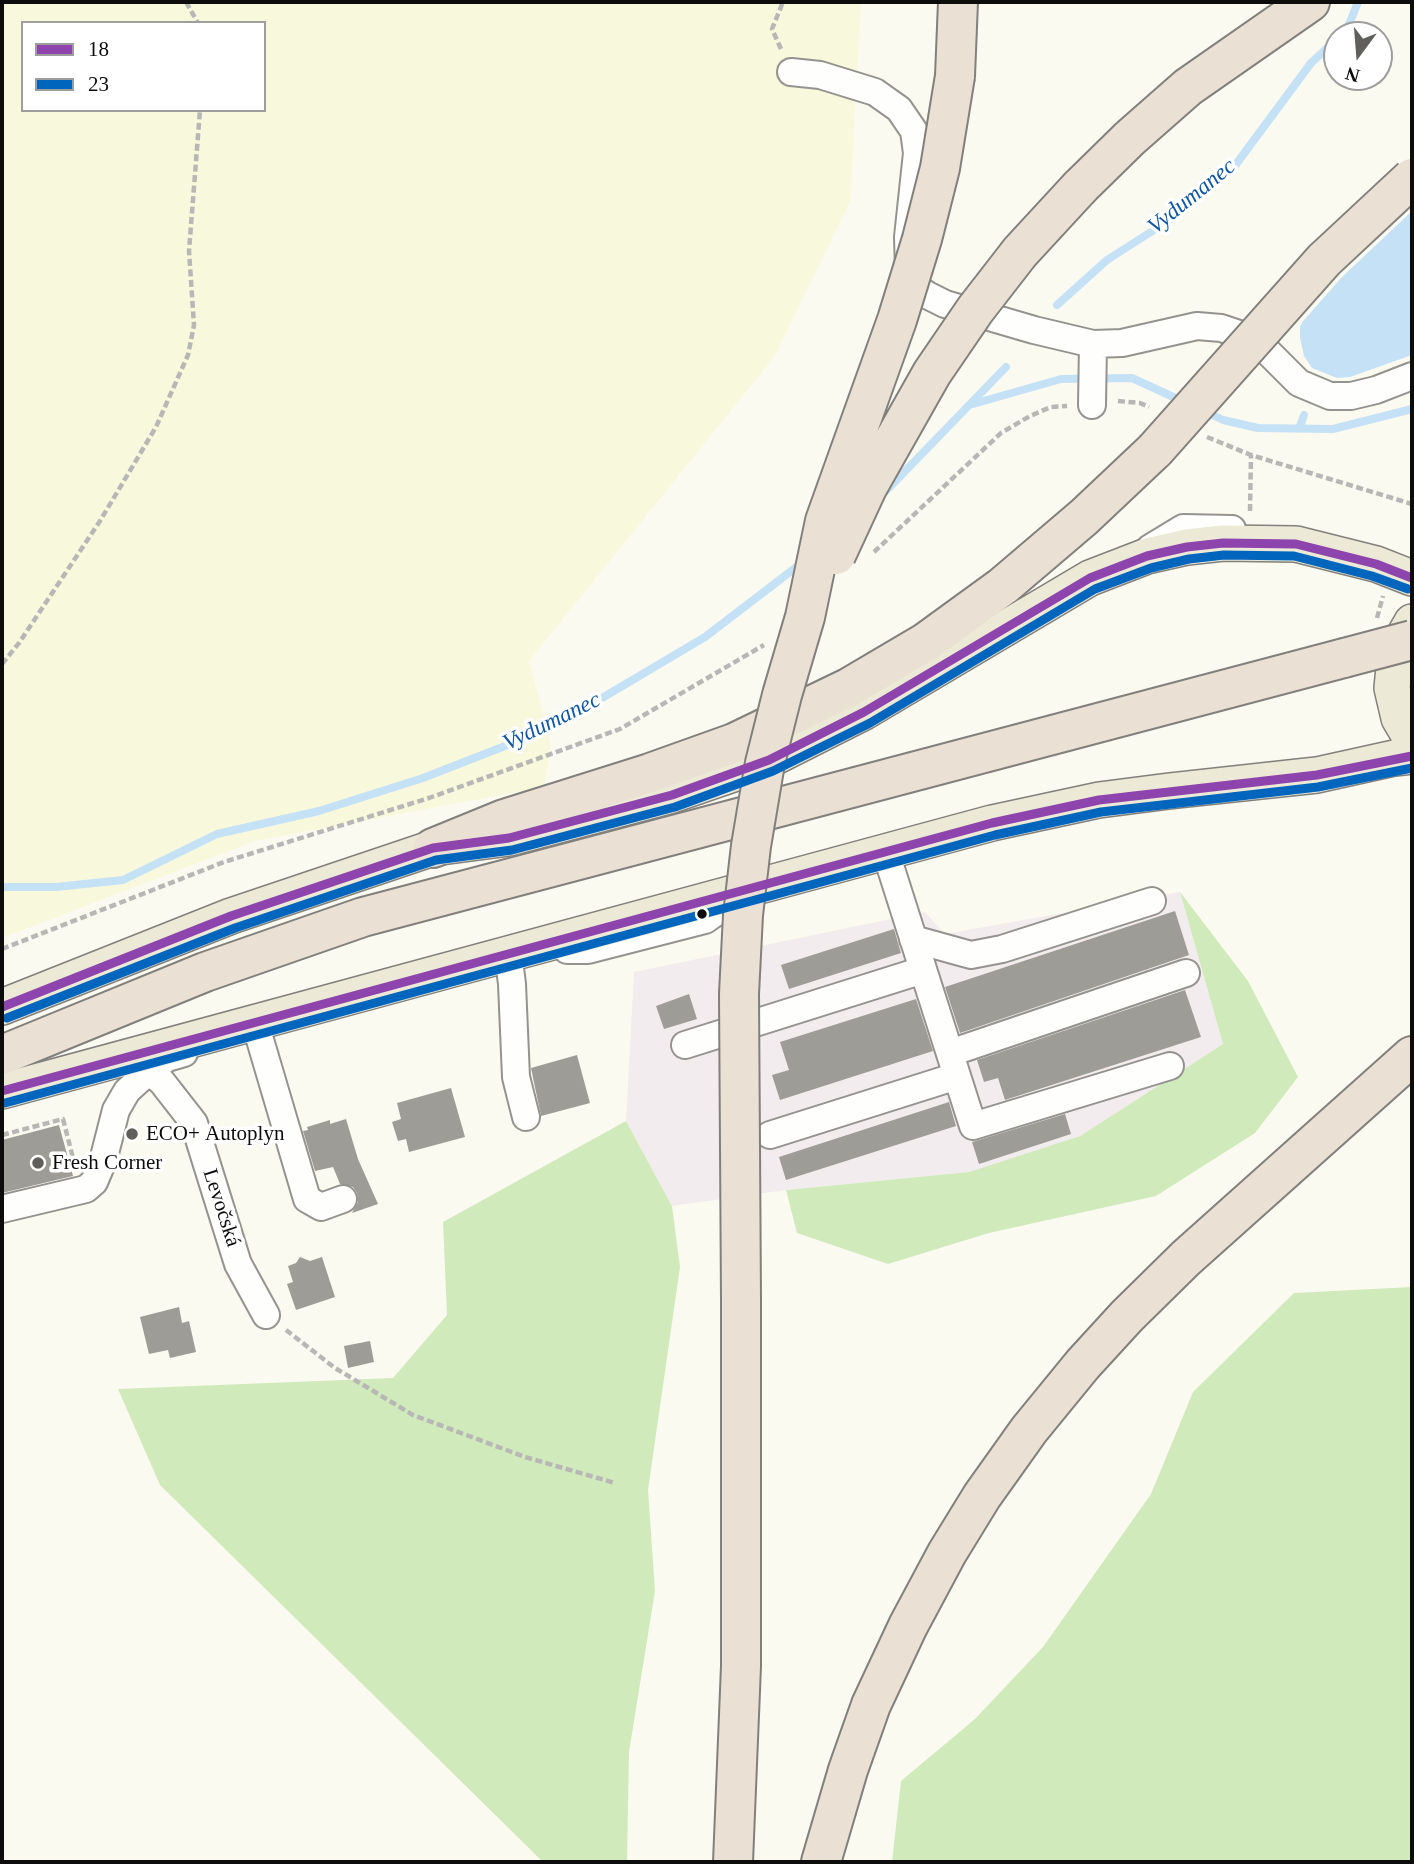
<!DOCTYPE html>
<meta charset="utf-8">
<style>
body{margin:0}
#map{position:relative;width:1414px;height:1864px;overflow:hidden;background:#fbfaf0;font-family:"Times New Roman",serif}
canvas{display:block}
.frame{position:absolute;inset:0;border:4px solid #0c0c0c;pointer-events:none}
.legend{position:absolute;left:21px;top:21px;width:245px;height:91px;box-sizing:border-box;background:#fff;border:2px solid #9e9e9e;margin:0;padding:9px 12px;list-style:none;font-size:21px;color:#0c0c0c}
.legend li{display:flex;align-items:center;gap:14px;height:35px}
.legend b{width:35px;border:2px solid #9e9e9e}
.north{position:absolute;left:1323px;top:21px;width:70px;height:70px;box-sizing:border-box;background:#fff;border:2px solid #9e9e9e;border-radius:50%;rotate:196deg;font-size:19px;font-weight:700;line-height:28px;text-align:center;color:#0c0c0c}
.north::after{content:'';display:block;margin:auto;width:24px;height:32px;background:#605f5c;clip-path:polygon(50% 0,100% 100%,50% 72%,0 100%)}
</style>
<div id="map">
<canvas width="1414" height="1864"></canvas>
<div class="frame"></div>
<ul class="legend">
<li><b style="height:9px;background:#8e44ad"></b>18</li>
<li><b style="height:9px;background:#0065bd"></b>23</li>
</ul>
<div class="north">N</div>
</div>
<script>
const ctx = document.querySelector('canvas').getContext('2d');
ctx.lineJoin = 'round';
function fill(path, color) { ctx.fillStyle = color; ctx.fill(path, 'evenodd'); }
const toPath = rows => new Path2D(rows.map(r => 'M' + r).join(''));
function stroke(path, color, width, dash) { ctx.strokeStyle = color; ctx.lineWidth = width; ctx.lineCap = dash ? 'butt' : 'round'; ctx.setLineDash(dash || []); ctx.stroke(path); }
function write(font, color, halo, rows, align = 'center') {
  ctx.font = font + ' "Times New Roman",serif'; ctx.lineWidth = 7; ctx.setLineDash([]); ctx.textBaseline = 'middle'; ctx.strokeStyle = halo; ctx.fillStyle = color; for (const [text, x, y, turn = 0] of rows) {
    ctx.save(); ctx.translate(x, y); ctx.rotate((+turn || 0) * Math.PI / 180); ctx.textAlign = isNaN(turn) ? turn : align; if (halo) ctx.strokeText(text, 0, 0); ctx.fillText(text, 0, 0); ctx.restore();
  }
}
const industrial = toPath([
 [1180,892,1223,1044,1080,1136,969,1172,786,1190,672,1206,626,1121,634,972,925,912,945,934]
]);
const farmland = toPath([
 [2,2,861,2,850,201,775,356,529,661,551,744,544,787,255,841,2,938],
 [23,23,264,23,264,110,23,110]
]);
const forest = toPath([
 [1180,892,1248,981,1298,1077,1255,1133,1156,1196,989,1233,888,1264,797,1233,786,1190,969,1172,1080,1136,1223,1044],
 [626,1121,672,1206,680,1267,648,1490,655,1591,629,1752,627,1862,543,1862,160,1485,118,1389,393,1378,447,1315,443,1222],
 [1412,1287,1412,1862,892,1862,901,1781,975,1719,1043,1647,1151,1494,1193,1392,1294,1293]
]);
const water = toPath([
 [1412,211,1412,355,1350,377,1337,378,1312,368,1304,356,1300,338,1300,327,1307,312,1363,254]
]);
const pier = toPath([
 [1412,207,1412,211,1342,277,1297,328,1305,309,1360,251]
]);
const stream = toPath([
 [1342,35,1346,32,1358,2],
 [1057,305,1107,260,1168,221,1234,167,1311,63,1337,39],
 [973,404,1061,379,1132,378,1182,401],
 [1204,411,1223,420,1258,428,1333,429,1412,409],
 [1299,429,1304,415],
 [882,495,1006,367],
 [2,887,56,887,123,880,217,834,319,811,423,778,523,739,597,701,705,637,803,562]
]);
const building = toPath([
 [1175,911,1189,955,960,1033,945,987],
 [894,929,901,953,789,989,781,965],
 [1185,990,1201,1037,1005,1100,998,1078,984,1082,977,1060],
 [689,994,697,1019,664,1029,656,1006],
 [916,999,933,1051,780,1100,772,1075,789,1070,780,1042],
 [577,1055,590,1103,541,1116,531,1068],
 [451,1088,465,1137,409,1152,406,1139,398,1141,392,1122,401,1119,397,1103],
 [949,1102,956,1126,786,1180,779,1157],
 [1065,1114,1071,1134,979,1164,972,1142],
 [346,1119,358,1159,378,1204,352,1213,358,1202,357,1193,353,1187,340,1184,333,1167,315,1171,303,1131,308,1130,307,1127,330,1120,330,1124],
 [59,1125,73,1176,2,1193,2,1140],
 [300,1257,310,1261,322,1257,335,1297,296,1310,287,1284,293,1282,288,1266,296,1263],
 [179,1307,182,1323,189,1321,196,1352,170,1358,168,1350,149,1354,140,1317],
 [370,1341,374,1362,348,1368,344,1346]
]);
const path = toPath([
 [186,2,198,23],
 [781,49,772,29,783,2],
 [1118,401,1140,403,1149,407],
 [1207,437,1251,455,1412,504],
 [1250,511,1251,455],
 [874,552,1001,433,1030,416,1051,407,1067,406],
 [1377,618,1383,596],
 [2,664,19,643,100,521,156,427,188,355,194,325,189,251,200,110],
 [2,949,224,862,429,798,620,729,764,645],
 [2,1135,63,1119,74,1162],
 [286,1330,335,1368,413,1415,525,1457,615,1483]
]);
const minor = toPath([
 [791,72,820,75,875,92,899,109,914,131,917,153,908,237,909,271,916,287,927,295,945,304,1034,330,1093,344,1122,343,1197,326,1221,328,1242,335,1261,345,1299,383,1330,396,1351,396,1376,390,1412,376],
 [1092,405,1093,344],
 [1150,548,1183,528,1232,529],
 [885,850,973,1126,1170,1066],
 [913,939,971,955,1002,949,1152,901],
 [567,950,588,950,705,920,738,897],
 [508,952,512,984,516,1077,526,1117],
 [258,1033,307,1199,321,1207,343,1199],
 [685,1045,923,970],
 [950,1053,1186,973],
 [149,1071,162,1082,194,1123,238,1264,266,1315],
 [770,1135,957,1076],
 [2,1209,86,1189,94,1182,103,1161,116,1110,127,1091,149,1071,167,1058,184,1053]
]);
const major = toPath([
 [1412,622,1400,643,1395,658,1392,688,1399,718,1412,740],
 [2,1007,231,916,433,848,509,838,672,795,733,774,769,760,864,712,1090,578,1147,556,1187,547,1223,543,1296,544,1376,564,1412,578],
 [2,1091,992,823,1099,800,1169,791,1317,775,1394,758,1412,756]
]);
const highway = toPath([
 [955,76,958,2],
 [1080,187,1130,138,1188,87,1310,2],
 [433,848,504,819,650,773,734,743,848,688,926,642,1003,586,1084,517,1155,450],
 [2,1055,205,972,363,917,1344,658],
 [733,1862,741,1666,741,1300],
 [821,1862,848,1770,871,1705,908,1626,947,1553,982,1496,1029,1430,1083,1364,1127,1316,1186,1258,1412,1056]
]);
const highwayBridge = toPath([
 [1155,450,1324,260,1412,178],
 [836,555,867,488,932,373,975,310,1020,252,1080,187],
 [1344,658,1412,640],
 [741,1300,739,994,743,915,751,846,765,763,782,695,805,617,825,521,897,320,922,239,940,168,955,76]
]);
const bus1 = toPath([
 [2,1007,231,916,433,848,509,838,672,795,769,760,864,712,1090,578,1147,556,1187,547,1223,543,1296,544,1376,564,1412,578],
 [2,1091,992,823,1099,800,1317,775,1412,756]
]);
const bus2 = toPath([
 [7,1018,235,928,436,860,512,850,675,807,773,771,870,723,1095,589,1151,568,1189,559,1224,555,1294,556,1372,576,1408,589],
 [5,1103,995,835,1101,812,1318,787,1412,768]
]);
const markers = [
 [702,914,6,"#0c0c0c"],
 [132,1134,7,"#605f5c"],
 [38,1163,7,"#605f5c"]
];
const poiNames = [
 ["ECO+ Autoplyn",146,1134],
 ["Fresh Corner",52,1163]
];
const streetNames = [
 ["Levočská",221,1208,72]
];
const waterNames = [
 ["Vydumanec",1192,197,-39],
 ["Vydumanec",552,722,-26]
];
fill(industrial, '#f3ecee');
fill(farmland, '#f8f8dc');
fill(forest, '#d0eabc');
fill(water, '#c5e1f6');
fill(pier, '#fbfaf0');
stroke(stream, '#c5e1f6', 8);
fill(building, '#9e9c96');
stroke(minor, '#94938f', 30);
stroke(major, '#81807c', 38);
stroke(highway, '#81807c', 42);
stroke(path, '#b7b7b5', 4.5, [7, 3.5]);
stroke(minor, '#fefefd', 26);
stroke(major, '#ede9d7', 35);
stroke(highway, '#eae0d3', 38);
stroke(highwayBridge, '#81807c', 42, []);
stroke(highwayBridge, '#eae0d3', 38);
stroke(bus1, '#8e44ad', 9);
stroke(bus2, '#0065bd', 9);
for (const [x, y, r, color] of markers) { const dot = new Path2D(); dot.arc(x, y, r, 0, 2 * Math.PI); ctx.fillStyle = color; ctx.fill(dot); stroke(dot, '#fff', 2.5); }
write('21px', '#0c0c0c', '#fff', poiNames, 'left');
write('21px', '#0c0c0c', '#fff', streetNames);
write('italic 23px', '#1055a4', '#fff', waterNames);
</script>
